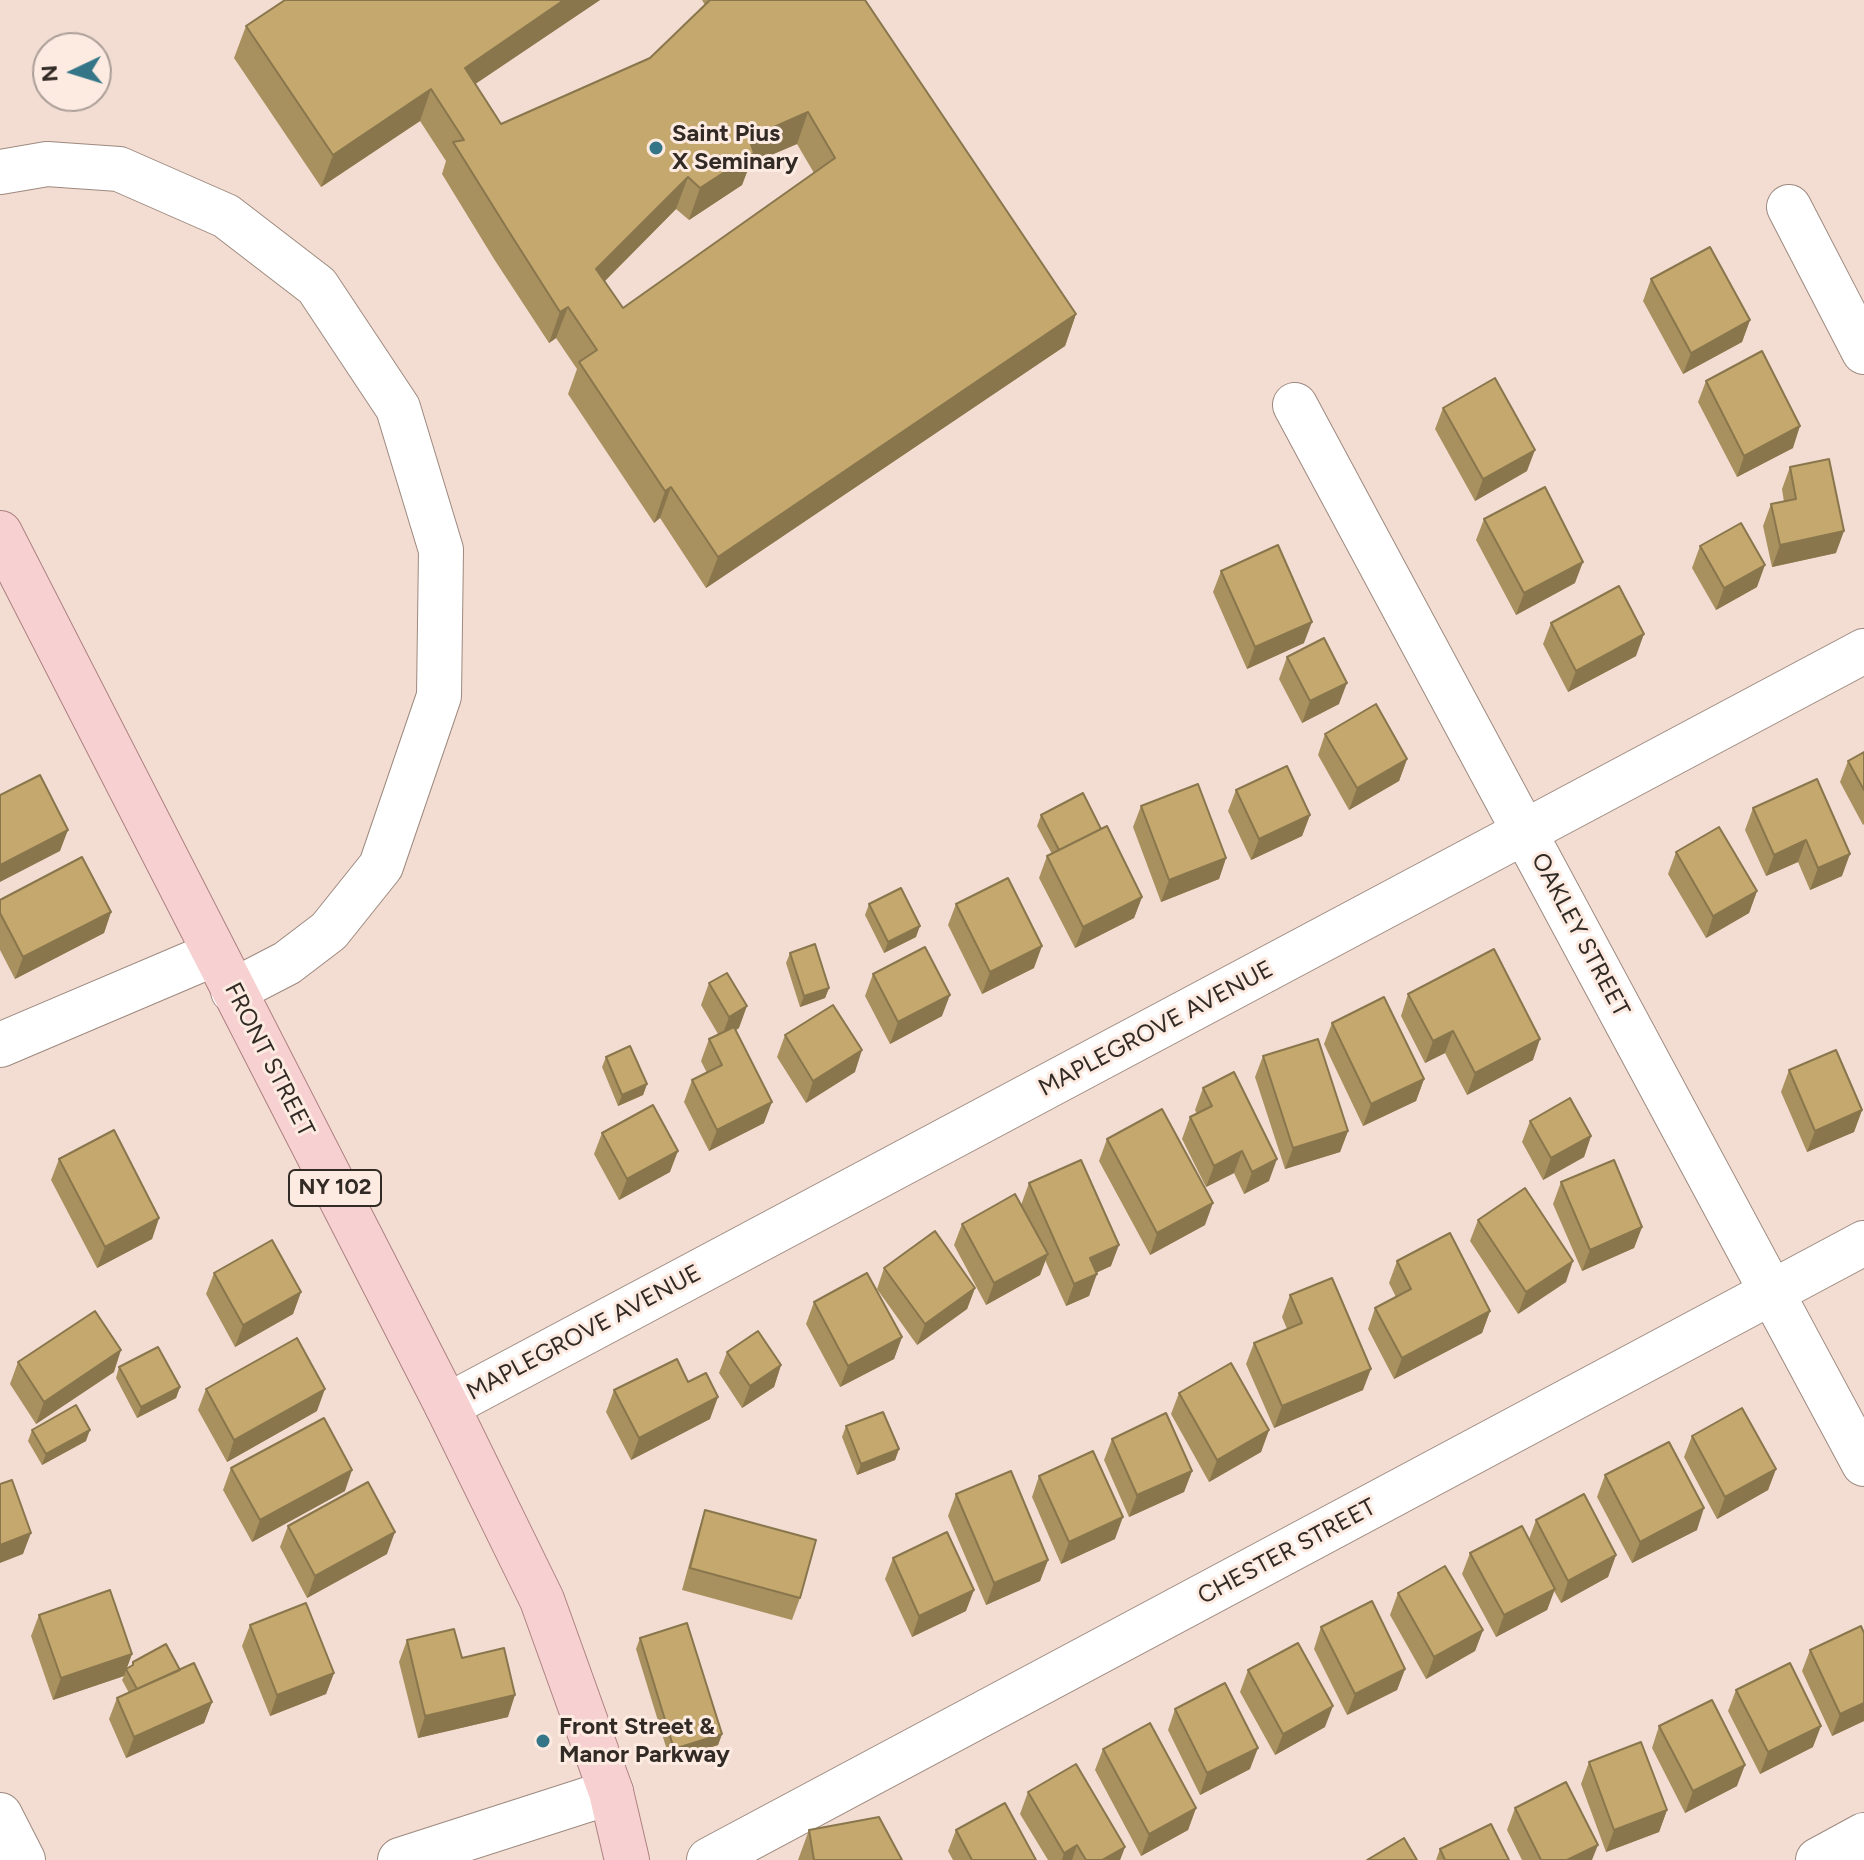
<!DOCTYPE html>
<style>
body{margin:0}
#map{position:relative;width:1864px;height:1860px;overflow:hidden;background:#f3ddd2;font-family:Figtree,sans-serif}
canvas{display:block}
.north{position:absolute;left:32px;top:32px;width:80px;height:80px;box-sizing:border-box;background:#fdebe2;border:2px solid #ab9e96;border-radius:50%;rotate:266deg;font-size:22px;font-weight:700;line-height:32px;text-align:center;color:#312a25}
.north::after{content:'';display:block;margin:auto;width:28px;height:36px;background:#347688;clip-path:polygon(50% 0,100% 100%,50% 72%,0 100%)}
</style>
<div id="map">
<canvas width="1864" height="1860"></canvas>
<div class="north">N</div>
</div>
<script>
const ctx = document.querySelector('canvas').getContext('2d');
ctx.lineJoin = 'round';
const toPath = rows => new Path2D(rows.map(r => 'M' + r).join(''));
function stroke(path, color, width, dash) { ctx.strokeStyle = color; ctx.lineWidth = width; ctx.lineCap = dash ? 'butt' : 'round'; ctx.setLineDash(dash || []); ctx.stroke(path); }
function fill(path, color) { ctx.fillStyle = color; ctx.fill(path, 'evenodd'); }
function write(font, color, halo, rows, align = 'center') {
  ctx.font = font + ' Figtree,sans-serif'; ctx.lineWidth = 6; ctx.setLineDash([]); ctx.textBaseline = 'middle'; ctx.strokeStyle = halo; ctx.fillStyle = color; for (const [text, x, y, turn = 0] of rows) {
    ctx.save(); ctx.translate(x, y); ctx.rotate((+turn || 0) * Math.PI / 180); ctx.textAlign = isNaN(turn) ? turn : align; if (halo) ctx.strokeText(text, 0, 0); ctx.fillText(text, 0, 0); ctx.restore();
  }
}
const minor = toPath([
 [0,172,47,164,119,169,226,216,317,286,398,408,441,550,439,696,381,866,329,931,287,963,233,991],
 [1789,207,1864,352],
 [1295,405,1864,1464],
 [0,1045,214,954],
 [447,1406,1864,651],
 [0,1815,23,1860],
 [400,1860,611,1792],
 [709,1860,1864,1243],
 [1818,1860,1864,1835]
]);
const major = toPath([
 [0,533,447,1406,542,1600,611,1792,627,1860]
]);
const wall = toPath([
 [285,0,600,0,475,84,501,124,650,58,705,5,702,0,865,0,1076,314,1065,346,706,588,660,518,654,523,568,394,577,369,556,338,549,343,494,259,442,174,446,161,420,121,321,187,234,58,246,26],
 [797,144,814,173,623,308,605,281,676,209,689,220,742,185,750,164],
 [1651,279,1750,320,1742,342,1683,374,1643,301],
 [1706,381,1793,448,1737,477,1698,402],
 [1443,408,1527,471,1475,501,1435,429],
 [1790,467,1836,553,1772,567,1763,526,1771,504,1784,502,1782,489],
 [1484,519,1575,583,1516,615,1476,540],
 [1700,546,1757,587,1716,610,1692,568],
 [1221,571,1304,643,1247,669,1213,592],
 [1551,623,1636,656,1568,692,1543,644],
 [1287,657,1339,704,1302,723,1279,679],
 [1325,734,1407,759,1399,781,1349,810,1318,755],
 [1864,752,1864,824,1863,825,1840,782,1848,761],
 [1817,779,1842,876,1810,890,1798,862,1766,876,1745,830,1753,808],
 [1236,790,1310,815,1302,836,1251,860,1228,811],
 [1141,806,1226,858,1219,879,1161,902,1133,827],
 [1041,815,1101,829,1142,897,1134,918,1075,948,1039,878,1047,856,1052,854,1037,826],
 [1676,852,1757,891,1749,913,1706,938,1668,874],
 [0,900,111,912,104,933,15,979,0,950],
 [869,904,916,937,884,953,865,915],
 [956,904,1034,968,982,994,948,925],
 [790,953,829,988,825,998,800,1007,786,963],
 [873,974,942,1016,890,1044,865,996],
 [709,983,739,1028,736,1030,764,1123,709,1151,684,1102,692,1080,707,1073,701,1061,709,1039,718,1034,701,1005],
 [1408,994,1533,1060,1467,1095,1445,1053,1425,1063,1401,1016],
 [1332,1023,1424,1079,1416,1101,1363,1126,1324,1044],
 [785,1035,855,1072,806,1103,777,1057],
 [1263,1056,1348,1131,1340,1152,1285,1169,1255,1077],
 [606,1057,647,1084,643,1095,618,1106,602,1067],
 [1789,1070,1862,1110,1854,1132,1807,1152,1781,1092],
 [1203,1088,1269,1181,1244,1194,1234,1173,1206,1187,1182,1139,1190,1117,1197,1114,1195,1110],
 [1530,1121,1591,1136,1584,1157,1543,1180,1522,1142],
 [602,1133,670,1172,619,1200,594,1154],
 [1107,1139,1205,1225,1150,1255,1099,1161],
 [59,1159,159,1218,152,1239,97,1268,51,1180],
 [1561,1182,1642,1227,1634,1248,1582,1271,1553,1204],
 [1029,1183,1111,1266,1096,1273,1089,1296,1066,1306,1045,1260,1040,1275,986,1305,954,1245,962,1224,1021,1205],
 [1478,1220,1566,1282,1518,1314,1470,1241],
 [1397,1261,1490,1311,1482,1333,1394,1379,1368,1329,1375,1308,1396,1297,1389,1283],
 [884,1268,975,1288,967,1309,917,1345,877,1289],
 [214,1273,301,1292,293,1314,235,1347,206,1294],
 [1290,1295,1363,1390,1274,1428,1246,1364,1254,1343,1287,1329,1282,1317],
 [814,1302,902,1337,894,1359,840,1387,806,1324],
 [727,1352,781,1365,774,1387,742,1408,719,1373],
 [18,1362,114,1372,36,1424,10,1384],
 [119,1367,180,1387,176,1398,137,1418,116,1378],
 [688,1382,710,1419,631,1460,606,1412,614,1390],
 [206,1389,317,1411,227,1462,198,1410],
 [1179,1393,1269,1430,1261,1452,1209,1482,1171,1414],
 [846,1426,899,1449,895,1460,857,1475,842,1437],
 [32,1430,86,1441,42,1465,28,1441],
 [1692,1436,1776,1469,1768,1490,1717,1519,1684,1457],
 [1112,1439,1192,1471,1184,1492,1129,1517,1104,1460],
 [231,1468,345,1491,252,1542,223,1490],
 [1605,1475,1697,1530,1632,1563,1597,1497],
 [1039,1476,1115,1539,1061,1564,1032,1497],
 [956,1494,1048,1560,1040,1581,986,1605,948,1516],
 [705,1510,800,1598,792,1620,682,1590,698,1532],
 [1536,1520,1616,1555,1608,1577,1561,1603,1554,1591,1547,1610,1496,1637,1462,1574,1470,1553,1529,1539],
 [288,1526,387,1554,307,1598,280,1547],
 [893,1558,966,1611,912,1637,885,1579],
 [1398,1593,1483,1630,1475,1651,1426,1679,1390,1615],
 [39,1615,132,1654,126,1669,131,1667,133,1662,180,1670,212,1702,204,1723,126,1758,109,1719,117,1698,129,1693,122,1680,124,1676,53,1700,31,1636],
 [250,1625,334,1673,326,1694,270,1716,242,1646],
 [1321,1627,1405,1669,1397,1690,1347,1715,1314,1649],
 [1864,1633,1864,1721,1832,1736,1802,1671,1810,1650],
 [640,1638,722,1734,718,1745,670,1760,636,1649],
 [407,1640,462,1658,508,1717,418,1738,399,1662],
 [1248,1670,1325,1727,1275,1755,1240,1692],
 [1736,1690,1813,1747,1760,1774,1728,1711],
 [1175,1709,1250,1769,1200,1795,1168,1730],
 [1659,1726,1737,1786,1685,1813,1652,1748],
 [1103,1749,1196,1808,1188,1830,1141,1856,1095,1770],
 [1589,1762,1667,1810,1659,1832,1606,1852,1581,1784],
 [1028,1792,1125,1847,1120,1860,1048,1860,1020,1814],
 [1515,1808,1592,1860,1522,1860,1507,1830],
 [809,1830,902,1860,798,1860],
 [956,1830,1036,1860,953,1860,948,1851],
 [1440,1849,1509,1860,1436,1860]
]);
const shadedWall = toPath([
 [564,0,600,0,453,99,465,68],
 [431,89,420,121,321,187,333,155],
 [808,112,797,144,750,164,742,185,689,220,700,188,749,138],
 [688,177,676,209,585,301,596,269],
 [568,307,556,338,549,343,560,312],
 [1076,314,1065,346,706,588,718,557],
 [1750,320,1742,342,1683,374,1691,353],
 [1800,426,1793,448,1737,477,1744,456],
 [1535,450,1527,471,1475,501,1483,479],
 [671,487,660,518,654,523,665,491],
 [1844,531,1836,553,1772,567,1780,545],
 [1583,562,1575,583,1516,615,1524,593],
 [1765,565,1757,587,1716,610,1724,588],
 [1312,622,1304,643,1247,669,1255,647],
 [1644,634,1636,656,1568,692,1576,671],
 [1347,683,1339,704,1302,723,1310,701],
 [1407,759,1399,781,1349,810,1357,788],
 [1310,815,1302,836,1251,860,1259,839],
 [68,830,60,851,0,882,0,865],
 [1806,840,1798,862,1766,876,1774,855],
 [1850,854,1842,876,1810,890,1818,868],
 [1226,858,1219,879,1161,902,1169,880],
 [1757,891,1749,913,1706,938,1713,916],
 [1142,897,1134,918,1075,948,1083,927],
 [111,912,104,933,15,979,23,957],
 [920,926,916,937,884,953,888,942],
 [1042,946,1034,968,982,994,990,972],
 [829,988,825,998,800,1007,804,996],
 [950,995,942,1016,890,1044,898,1022],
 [747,1006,739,1028,721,1039,729,1017],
 [1453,1031,1445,1053,1425,1063,1433,1041],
 [1540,1039,1533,1060,1467,1095,1475,1073],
 [862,1050,855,1072,806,1103,813,1081],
 [1424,1079,1416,1101,1363,1126,1371,1104],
 [647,1084,643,1095,618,1106,622,1095],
 [772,1102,764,1123,709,1151,717,1130],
 [1862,1110,1854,1132,1807,1152,1815,1131],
 [1348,1131,1340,1152,1285,1169,1293,1148],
 [1591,1136,1584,1157,1543,1180,1551,1158],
 [678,1151,670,1172,619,1200,627,1179],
 [1242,1151,1234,1173,1206,1187,1214,1166],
 [1277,1159,1269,1181,1244,1194,1252,1172],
 [1213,1203,1205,1225,1150,1255,1157,1233],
 [159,1218,152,1239,97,1268,105,1247],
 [1642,1227,1634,1248,1582,1271,1590,1250],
 [1119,1245,1111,1266,1082,1279,1090,1258],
 [1048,1254,1040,1275,986,1305,994,1283],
 [1573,1261,1566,1282,1518,1314,1526,1292],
 [1097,1274,1089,1296,1066,1306,1074,1284],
 [975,1288,967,1309,917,1345,925,1324],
 [301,1292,293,1314,235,1347,243,1325],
 [1490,1311,1482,1333,1394,1379,1402,1358],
 [902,1337,894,1359,840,1387,848,1366],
 [121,1350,114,1372,36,1424,44,1402],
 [781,1365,774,1387,742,1408,750,1386],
 [1371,1369,1363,1390,1274,1428,1282,1406],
 [180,1387,176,1398,137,1418,141,1407],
 [325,1389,317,1411,227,1462,234,1440],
 [718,1397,710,1419,631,1460,639,1438],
 [90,1430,86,1441,42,1465,46,1454],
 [1269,1430,1261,1452,1209,1482,1217,1460],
 [899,1449,895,1460,857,1475,861,1464],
 [1776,1469,1768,1490,1717,1519,1725,1497],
 [352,1470,345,1491,252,1542,260,1520],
 [1192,1471,1184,1492,1129,1517,1137,1495],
 [1704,1508,1697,1530,1632,1563,1640,1542],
 [1123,1517,1115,1539,1061,1564,1069,1542],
 [395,1532,387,1554,307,1598,315,1576],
 [31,1533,23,1554,0,1563,0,1545],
 [1616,1555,1608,1577,1561,1603,1568,1581],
 [1048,1560,1040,1581,986,1605,994,1583],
 [1555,1589,1547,1610,1496,1637,1504,1615],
 [974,1590,966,1611,912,1637,919,1616],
 [1483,1630,1475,1651,1426,1679,1434,1657],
 [132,1654,124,1676,53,1700,61,1678],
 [1405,1669,1397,1690,1347,1715,1355,1694],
 [334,1673,326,1694,270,1716,277,1695],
 [515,1695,508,1717,418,1738,425,1716],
 [212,1702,204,1723,126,1758,134,1737],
 [1864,1703,1864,1721,1832,1736,1840,1714],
 [1333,1706,1325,1727,1275,1755,1283,1734],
 [1821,1726,1813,1747,1760,1774,1768,1752],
 [722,1734,718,1745,670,1760,674,1749],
 [1258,1748,1250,1769,1200,1795,1207,1773],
 [1745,1765,1737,1786,1685,1813,1693,1791],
 [1196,1808,1188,1830,1141,1856,1149,1834],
 [1667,1810,1659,1832,1606,1852,1614,1830],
 [1077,1845,1072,1860,1062,1860,1064,1853],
 [1598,1845,1592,1860,1567,1860],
 [1125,1847,1120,1860,1102,1860]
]);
const building = toPath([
 [285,0,564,0,465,68,501,124,650,58,710,0,865,0,1076,314,718,557,671,487,665,491,579,362,597,350,568,307,560,312,506,227,453,142,464,140,431,89,333,155,246,26,285,0],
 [808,112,835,158,623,308,596,269,688,177,700,188,754,153,749,138,808,112],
 [1710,247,1750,320,1691,353,1651,279,1710,247],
 [1762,351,1800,426,1744,456,1706,381,1762,351],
 [1495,378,1535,450,1483,479,1443,408,1495,378],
 [1829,459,1844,531,1780,545,1771,504,1796,499,1790,467,1829,459],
 [1545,487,1583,562,1524,593,1484,519,1545,487],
 [1741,523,1765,565,1724,588,1700,546,1741,523],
 [1278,545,1312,622,1255,647,1221,571,1278,545],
 [1619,586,1644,634,1576,671,1551,623,1619,586],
 [1324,638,1347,683,1310,701,1287,657,1324,638],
 [1376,704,1407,759,1357,788,1325,734,1376,704],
 [1864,752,1864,790,1848,761,1864,752],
 [1287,766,1310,815,1259,839,1236,790,1287,766],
 [40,775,68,830,0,865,0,795,40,775],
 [1817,779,1850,854,1818,868,1806,840,1774,855,1753,808,1817,779],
 [1198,784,1226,858,1169,880,1141,806,1198,784],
 [1083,793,1101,829,1059,850,1041,815,1083,793],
 [1107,826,1142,897,1083,927,1047,856,1107,826],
 [1719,827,1757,891,1713,916,1676,852,1719,827],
 [82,857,111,912,23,957,0,913,0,900,82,857],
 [1008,878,1042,946,990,972,956,904,1008,878],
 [901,888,920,926,888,942,869,904,901,888],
 [815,944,829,988,804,996,790,953,815,944],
 [925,947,950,995,898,1022,873,974,925,947],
 [1494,949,1540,1039,1475,1073,1453,1031,1433,1041,1408,994,1494,949],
 [727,973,747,1006,729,1017,709,983,727,973],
 [1384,997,1424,1079,1371,1104,1332,1023,1384,997],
 [833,1005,862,1050,813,1081,785,1035,833,1005],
 [734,1027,772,1102,717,1130,692,1080,722,1065,709,1039,734,1027],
 [1318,1039,1348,1131,1293,1148,1263,1056,1318,1039],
 [630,1046,647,1084,622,1095,606,1057,630,1046],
 [1836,1050,1862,1110,1815,1131,1789,1070,1836,1050],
 [1234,1072,1277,1159,1252,1172,1242,1151,1214,1166,1190,1117,1212,1106,1203,1088,1234,1072],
 [1570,1098,1591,1136,1551,1158,1530,1121,1570,1098],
 [653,1105,678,1151,627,1179,602,1133,653,1105],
 [1162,1109,1213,1203,1157,1233,1107,1139,1162,1109],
 [114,1130,159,1218,105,1247,59,1159,114,1130],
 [1081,1160,1119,1245,1090,1258,1097,1274,1074,1284,1029,1183,1081,1160],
 [1614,1160,1642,1227,1590,1250,1561,1182,1614,1160],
 [1525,1188,1573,1261,1526,1292,1478,1220,1525,1188],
 [1015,1194,1048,1254,994,1283,962,1224,1015,1194],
 [935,1231,975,1288,925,1324,884,1268,935,1231],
 [1450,1233,1490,1311,1402,1358,1375,1308,1411,1289,1397,1261,1450,1233],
 [272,1240,301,1292,243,1325,214,1273,272,1240],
 [867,1273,902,1337,848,1366,814,1302,867,1273],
 [1332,1278,1371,1369,1282,1406,1254,1343,1302,1323,1290,1295,1332,1278],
 [95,1311,121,1350,44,1402,18,1362,95,1311],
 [758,1331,781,1365,750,1386,727,1352,758,1331],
 [297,1338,325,1389,234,1440,206,1389,297,1338],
 [158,1347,180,1387,141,1407,119,1367,158,1347],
 [677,1359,688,1382,706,1373,718,1397,639,1438,614,1390,677,1359],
 [1231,1363,1269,1430,1217,1460,1179,1393,1231,1363],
 [76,1405,90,1430,46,1454,32,1430,76,1405],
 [1742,1408,1776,1469,1725,1497,1692,1436,1742,1408],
 [883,1412,899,1449,861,1464,846,1426,883,1412],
 [1166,1413,1192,1471,1137,1495,1112,1439,1166,1413],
 [324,1418,352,1470,260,1520,231,1468,324,1418],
 [1669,1442,1704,1508,1640,1542,1605,1475,1669,1442],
 [1093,1451,1123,1517,1069,1542,1039,1476,1093,1451],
 [1011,1471,1048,1560,994,1583,956,1494,1011,1471],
 [12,1480,31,1533,0,1545,0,1484,12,1480],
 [368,1482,395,1532,315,1576,288,1526,368,1482],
 [1584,1494,1616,1555,1568,1581,1536,1520,1584,1494],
 [705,1510,816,1540,800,1598,690,1568,705,1510],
 [1522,1526,1555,1589,1504,1615,1470,1553,1522,1526],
 [947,1532,974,1590,919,1616,893,1558,947,1532],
 [1445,1566,1483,1630,1434,1657,1398,1593,1445,1566],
 [110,1590,132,1654,61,1678,39,1615,110,1590],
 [1372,1601,1405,1669,1355,1694,1321,1627,1372,1601],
 [306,1603,334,1673,277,1695,250,1625,306,1603],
 [687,1623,722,1734,674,1749,640,1638,687,1623],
 [1861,1626,1864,1633,1864,1703,1840,1714,1810,1650,1861,1626],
 [454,1629,462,1658,504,1648,515,1695,425,1716,407,1640,454,1629],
 [1298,1643,1333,1706,1283,1734,1248,1670,1298,1643],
 [166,1644,180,1670,137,1689,126,1669,133,1665,133,1662,166,1644],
 [194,1663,212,1702,134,1737,117,1698,194,1663],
 [1790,1663,1821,1726,1768,1752,1736,1690,1790,1663],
 [1225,1683,1258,1748,1207,1773,1175,1709,1225,1683],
 [1712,1700,1745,1765,1693,1791,1659,1726,1712,1700],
 [1150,1723,1196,1808,1149,1834,1103,1749,1150,1723],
 [1641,1742,1667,1810,1614,1830,1589,1762,1641,1742],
 [1076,1764,1125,1847,1102,1860,1086,1860,1077,1845,1064,1853,1028,1792,1076,1764],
 [1566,1782,1598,1845,1567,1860,1541,1860,1515,1808,1566,1782],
 [1005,1803,1036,1860,972,1860,956,1830,1005,1803],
 [879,1817,902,1860,814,1860,809,1830,879,1817],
 [1491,1824,1509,1860,1445,1860,1440,1849,1491,1824],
 [1404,1838,1417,1860,1367,1860,1404,1838]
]);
const markers = [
 [656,148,8,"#347688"],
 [543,1741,8,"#347688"]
];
const shields = [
 [335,1188,92]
];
const shieldNames = [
 ["NY 102",335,1188]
];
const poiNames = [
 ["Saint Pius",672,134],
 ["X Seminary",672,162],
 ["Front Street &",559,1727],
 ["Manor Parkway",559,1755]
];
const streetNames = [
 ["OAKLEY STREET",1580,935,62],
 ["MAPLEGROVE AVENUE",1156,1029,-28],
 ["FRONT STREET",269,1060,63],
 ["MAPLEGROVE AVENUE",584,1333,-28],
 ["CHESTER STREET",1287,1552,-28]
];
stroke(minor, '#9d897f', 46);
stroke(major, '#ae8181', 46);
stroke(minor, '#fff', 44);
stroke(major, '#f7d0d1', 44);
fill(wall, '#a9905f');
fill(shadedWall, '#89764d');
fill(building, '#c4a86e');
stroke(building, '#89764d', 2);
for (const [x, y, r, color] of markers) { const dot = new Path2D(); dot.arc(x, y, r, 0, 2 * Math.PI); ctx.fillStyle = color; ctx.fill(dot); stroke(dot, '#fdebe2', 3); }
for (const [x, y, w] of shields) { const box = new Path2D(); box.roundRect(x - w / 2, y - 18, w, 36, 6); ctx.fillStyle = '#fdebe2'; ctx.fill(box); stroke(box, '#312a25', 2); }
write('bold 22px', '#312a25', null, shieldNames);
write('bold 24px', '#312a25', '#fdebe2', poiNames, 'left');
write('24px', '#312a25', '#fdebe2', streetNames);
</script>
